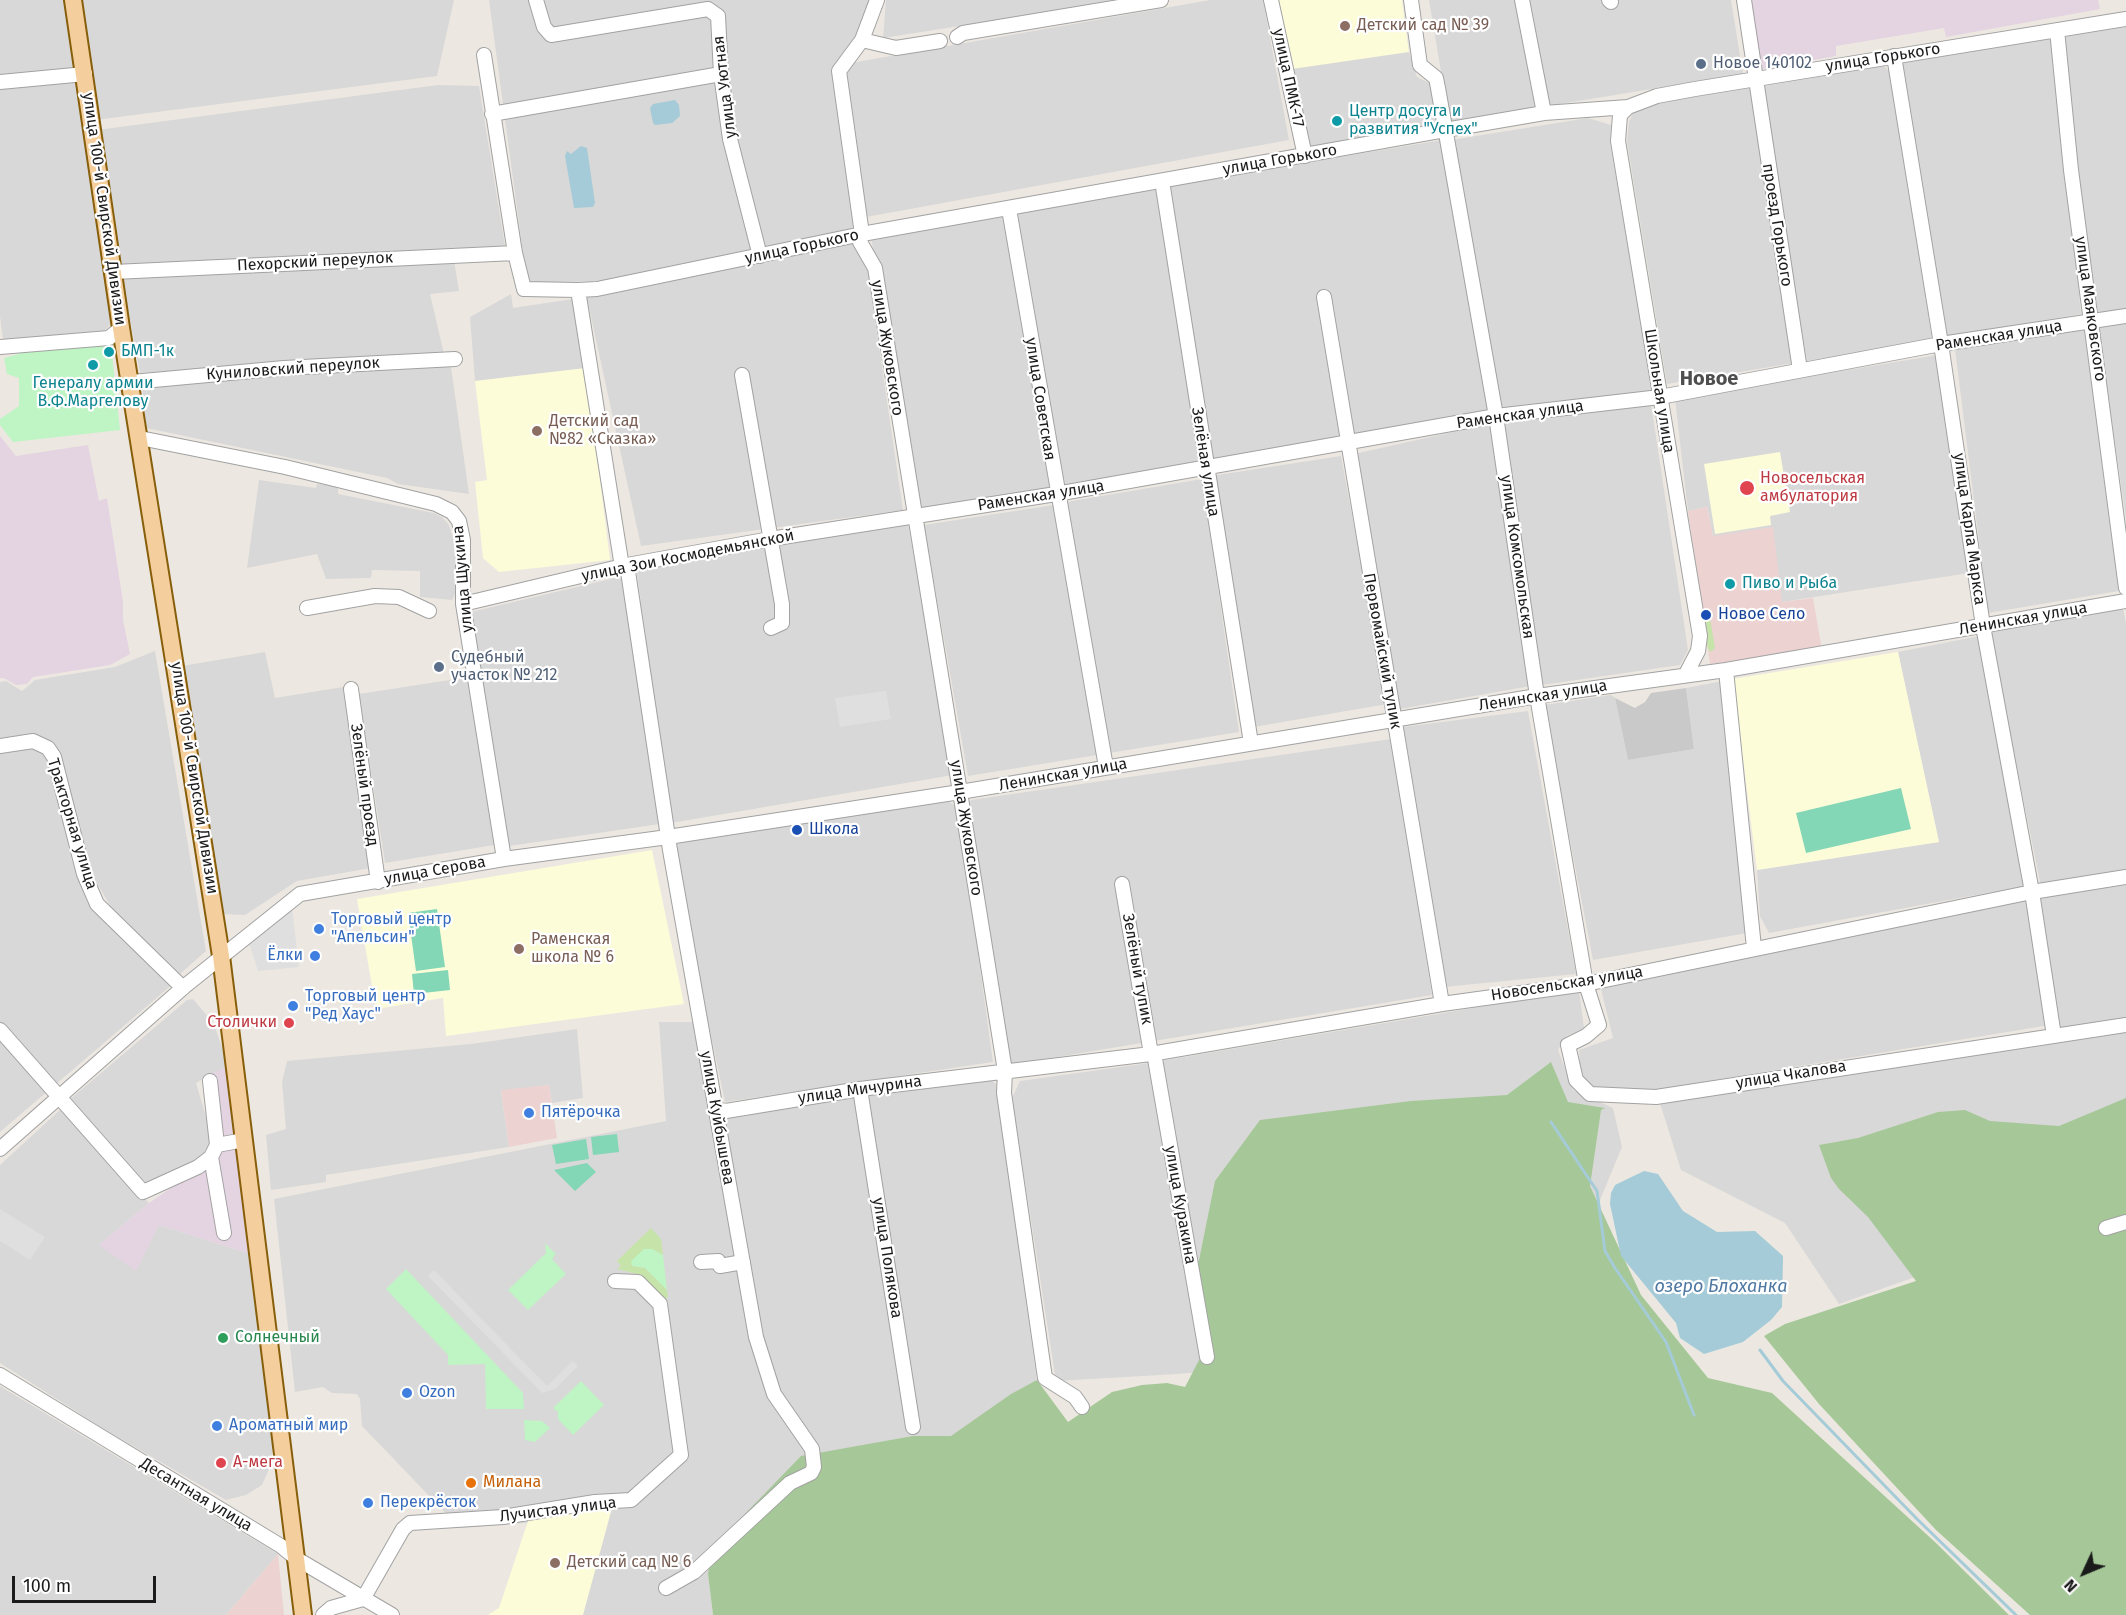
<!DOCTYPE html>
<meta charset="utf-8">
<style>
body{margin:0}
#map{position:relative;width:2126px;height:1615px;overflow:hidden;background:#ece8e1;font-family:"Fira Sans",sans-serif}
canvas{display:block}
.north{position:absolute;left:2054px;top:1543px;width:60px;height:60px;-webkit-text-stroke:4px #fff;paint-order:stroke;rotate:226deg;font-size:16px;font-weight:700;line-height:24px;text-align:center;color:#1b1b1b}
.north::after{content:'';display:block;margin:auto;width:21px;height:27px;background:#1b1b1b;clip-path:polygon(50% 0,100% 100%,50% 72%,0 100%)}
.scale{position:absolute;left:12px;top:1576px;width:144px;height:27px;box-sizing:border-box;border:3px solid #1b1b1b;border-top:0;padding-left:8px;font-size:18px;line-height:21px;white-space:nowrap;color:#1b1b1b;-webkit-text-stroke:4px #fff;paint-order:stroke}
</style>
<div id="map">
<canvas width="2126" height="1615"></canvas>
<div class="north">N</div>
<div class="scale">100 m</div>
</div>
<script>
const ctx = document.querySelector('canvas').getContext('2d');
ctx.lineJoin = 'round';
function fill(path, color) { ctx.fillStyle = color; ctx.fill(path, 'evenodd'); }
const toPath = rows => new Path2D(rows.map(r => 'M' + r).join(''));
function stroke(path, color, width, dash) { ctx.strokeStyle = color; ctx.lineWidth = width; ctx.lineCap = dash ? 'butt' : 'round'; ctx.setLineDash(dash || []); ctx.stroke(path); }
function write(font, color, halo, rows, align = 'center') {
  ctx.font = font + ' "Fira Sans",sans-serif'; ctx.lineWidth = 4.5; ctx.setLineDash([]); ctx.textBaseline = 'middle'; ctx.strokeStyle = halo; ctx.fillStyle = color; for (const [text, x, y, turn = 0] of rows) {
    ctx.save(); ctx.translate(x, y); ctx.rotate((+turn || 0) * Math.PI / 180); ctx.textAlign = isNaN(turn) ? turn : align; if (halo) ctx.strokeText(text, 0, 0); ctx.fillText(text, 0, 0); ctx.restore();
  }
}
const residential = toPath([
 [0,0,65,0,75,62,69,72,0,78],
 [77,0,454,0,437,76,95,120],
 [489,0,871,0,870,8,836,71,857,231,625,280,527,283],
 [886,0,1125,0,883,38],
 [1210,0,1263,0,1289,140,866,217,843,71,851,63],
 [1279,0,1402,0,1409,52,1417,77,1431,84,1439,126,1307,150],
 [1429,0,1516,0,1538,107,1450,125],
 [1528,0,1731,0,1743,74,1548,106],
 [2126,27,2126,311,2095,315,2063,37],
 [2054,36,2081,314,1949,336,1944,333,1899,68,1905,61],
 [1884,66,1892,74,1932,340,1807,361,1759,87],
 [72,79,78,85,113,322,103,332,3,340,0,316,0,88],
 [438,85,479,86,505,246,117,266,97,130],
 [1751,88,1794,363,1667,384,1627,142,1629,122,1634,111,1664,101],
 [1588,118,1611,125,1610,143,1653,390,1500,410,1451,140],
 [1442,140,1488,413,1211,461,1167,186],
 [1158,186,1202,465,1058,488,1014,212],
 [1003,217,1050,488,920,508,871,238],
 [852,240,866,258,903,510,641,546,586,294],
 [454,260,459,291,430,294,444,354,140,373,122,277],
 [511,294,513,308,573,299,586,368,475,381,470,317],
 [2126,322,2126,519,2098,326],
 [2088,326,2119,591,1988,613,1955,349],
 [1937,355,1969,573,1782,602,1713,536,1707,507,1688,511,1675,399],
 [433,364,451,367,469,494,398,484,387,478,146,428,142,384],
 [1651,403,1688,650,1680,665,1542,685,1502,422],
 [1493,423,1531,686,1400,709,1354,454],
 [1341,456,1387,704,1254,727,1211,476],
 [1202,479,1239,732,1109,753,1066,502],
 [259,480,316,488,317,484,338,486,338,494,434,513,442,517,449,525,455,544,459,585,452,600,420,597,420,571,372,570,371,578,326,579,317,554,247,568],
 [1054,505,1097,755,968,776,924,525],
 [908,524,953,775,671,823,636,566],
 [623,576,660,824,509,846,471,612],
 [2123,609,2126,623,2126,874,2041,887,1989,630],
 [1979,636,2025,886,1769,933,1760,916,1757,870,1939,842,1898,652],
 [155,651,206,951,180,974,114,912,95,880,51,746,0,742,0,682,6,681,22,691,35,680,115,667],
 [265,652,275,698,343,687,371,868,297,881,245,915,223,914,182,666],
 [469,677,494,845,385,863,359,694],
 [1723,681,1753,932,1593,960,1544,705,1611,695,1615,698,1628,760,1694,749,1686,688],
 [1528,711,1576,974,1444,987,1403,727],
 [1391,739,1432,995,1009,1065,967,805,971,800],
 [32,745,49,754,71,858,87,902,174,983,0,1132,0,751],
 [948,801,958,808,993,1062,725,1102,705,1007,663,857,671,844],
 [2126,885,2126,1019,2060,1031,2038,897],
 [2031,895,2050,1025,1636,1093,1596,1091,1581,1081,1579,1050,1613,1038,1601,989],
 [1579,990,1584,1028,1566,1036,1558,1050,1573,1090,1613,1108,1622,1147,1542,1340,1178,1374,1056,1381,1012,1098,1020,1081,1149,1063],
 [193,999,214,1024,228,1066,196,1083,214,1144,194,1164,143,1187,68,1101,187,1000],
 [659,1022,693,1022,713,1116,988,1077,996,1084,1040,1404,708,1574,713,1615,517,1615,551,1521,460,1528,362,1426,360,1399,357,1394,332,1393,323,1387,295,1392,274,1199,666,1121],
 [2126,1026,2126,1207,2025,1238,1839,1304,1785,1223,1681,1170,1659,1100],
 [577,1029,583,1098,552,1103,549,1085,501,1091,509,1147,326,1175,326,1182,271,1190,266,1135,286,1129,282,1082,287,1061,471,1044],
 [61,1109,149,1203,99,1245,159,1225,248,1253,273,1439,271,1465,262,1485,246,1495,226,1500,107,1431,0,1363,0,1165],
 [0,1386,278,1554,226,1615,0,1615]
]);
const commercial = toPath([
 [1707,507,1713,536,1773,527,1782,602,1813,598,1822,650,1710,664,1688,511],
 [549,1085,557,1138,509,1147,501,1090],
 [278,1554,284,1615,226,1615]
]);
const industrial = toPath([
 [1750,0,2098,0,2100,9,1946,37,1944,28,1836,46,1836,56,1762,69],
 [0,436,16,456,88,445,99,501,107,498,123,602,123,620,130,654,110,665,33,677,27,684,16,685,4,678,0,678],
 [228,1066,248,1253,159,1225,136,1271,99,1245,149,1203,215,1158,221,1151,211,1074]
]);
const education = toPath([
 [1279,0,1402,0,1409,52,1292,69],
 [586,368,610,560,499,572,483,558,475,482,487,480,475,381],
 [1780,452,1790,512,1770,516,1771,525,1715,534,1704,464],
 [1898,652,1939,842,1757,870,1733,679],
 [652,850,684,1004,446,1036,443,998,376,1009,357,899],
 [612,1508,583,1615,488,1615,499,1608,529,1518]
]);
const religious = toPath([
 [1686,688,1694,749,1628,760,1615,698,1635,708,1645,702,1651,693]
]);
const grass = toPath([
 [1708,615,1710,618,1715,648,1711,652,1708,649,1703,619],
 [651,1228,661,1239,663,1255,652,1249,633,1266,645,1268,667,1290,668,1297,665,1300,641,1275,617,1269,621,1266,617,1261]
]);
const forest = toPath([
 [1551,1062,1568,1102,1605,1108,1601,1110,1590,1186,1641,1295,1708,1378,1772,1393,1936,1543,2009,1615,713,1615,708,1574,713,1547,801,1456,913,1436,951,1436,1011,1394,1037,1380,1068,1422,1112,1392,1142,1385,1167,1383,1185,1387,1210,1339,1197,1270,1215,1181,1260,1120,1411,1101,1507,1095],
 [2126,1098,2126,1615,2030,1615,1936,1530,1819,1404,1764,1336,1785,1324,1916,1281,1868,1217,1839,1189,1831,1178,1819,1145,1858,1138,1938,1112,1965,1110,1990,1121,2059,1126]
]);
const park = toPath([
 [111,345,120,430,13,442,0,425,0,419,19,406,19,378,7,374,4,358,19,354,20,351],
 [545,1243,556,1254,552,1259,566,1274,528,1310,508,1290,546,1253],
 [644,1249,652,1249,663,1255,667,1290,645,1268,632,1266,631,1261],
 [406,1269,523,1393,524,1409,486,1409,485,1364,448,1365,448,1355,386,1289],
 [581,1381,604,1405,573,1435,558,1419,558,1412,553,1408],
 [524,1420,542,1421,550,1428,535,1442,525,1440]
]);
const pitch = toPath([
 [1901,788,1911,829,1806,853,1796,813],
 [437,909,445,967,416,971,408,913],
 [448,970,450,990,414,994,412,974],
 [617,1134,619,1152,593,1155,591,1137],
 [586,1139,589,1159,556,1164,552,1145],
 [587,1163,596,1172,575,1191,554,1170]
]);
const parking = toPath([
 [886,691,891,719,840,727,835,698],
 [292,907,299,967,258,971,249,943],
 [0,1209,45,1237,30,1260,0,1241],
 [434,1270,547,1386,573,1361,578,1366,555,1389,542,1393,428,1276]
]);
const water = toPath([
 [675,100,679,105,680,116,672,123,655,125,653,123,650,108,653,104],
 [581,146,587,148,595,203,593,207,574,208,565,156,567,151,571,154],
 [1644,1171,1658,1174,1683,1211,1717,1232,1755,1231,1783,1256,1782,1307,1771,1320,1743,1342,1704,1354,1680,1338,1676,1323,1621,1256,1610,1204,1611,1193,1615,1185]
]);
const stream = toPath([
 [1551,1122,1597,1191,1605,1251,1615,1268,1666,1342,1694,1415],
 [1760,1350,1783,1381,1917,1519,2016,1615]
]);
const minor = toPath([
 [536,0,544,27,551,35,708,9,718,16,721,74,730,139,760,256],
 [877,0,862,40,839,71,862,234,860,242,875,268,960,792,1005,1071,1004,1093,1045,1378,1075,1397,1082,1407],
 [1271,0,1305,156],
 [1411,0,1420,65,1436,78,1438,88,1496,416,1537,696,1586,984,1599,1025,1586,1036,1568,1045,1576,1080,1590,1094,1656,1097,2126,1025],
 [1522,0,1544,113],
 [1609,0,1611,2],
 [1744,0,1800,370],
 [2057,30,2071,170,2126,588],
 [957,37,963,33,1161,0],
 [862,40,896,48,940,41],
 [484,55,515,253,524,289,578,290,597,289,862,234,1445,130,1544,113,1628,107,1657,96,1695,89,2126,19],
 [1894,56,1941,344,1983,626,2032,892,2054,1036],
 [0,82,85,74],
 [1628,107,1620,115,1618,141,1700,636,1698,651,1686,674],
 [492,114,721,74],
 [1162,181,1251,743],
 [1009,209,1106,767],
 [114,272,515,253],
 [578,290,622,567],
 [1324,297,1442,1004],
 [0,347,109,338,121,328],
 [742,375,782,604,782,623,771,628],
 [132,382,284,368,455,359],
 [140,438,285,467,436,504,452,512,459,521,463,540,463,604,504,859],
 [627,565,670,850,756,1337,774,1394,812,1449,814,1467,811,1473,790,1483,694,1572,666,1588],
 [463,604,627,565,770,539,1056,494,1496,416,1660,397,1941,344,2126,316],
 [307,608,375,596,399,597,429,611],
 [1726,670,1754,948],
 [351,689,378,882],
 [0,746,33,741,48,748,54,757,84,874,97,904,183,988],
 [1122,884,1151,1054],
 [0,1030,143,1192,198,1167,211,1157,217,1145,210,1081],
 [1154,1053,1207,1357],
 [860,1089,913,1427],
 [715,1109,726,1111,860,1089,1151,1054,1442,1004,1586,984,2032,892,2126,877],
 [217,1145,244,1140],
 [0,1149,185,986,300,894,504,859,668,837,960,792,1537,696,1726,670,2126,601],
 [211,1157,224,1233],
 [2106,1228,2126,1222],
 [701,1262,718,1261,720,1266,743,1262],
 [0,1375,281,1546,297,1559,392,1615],
 [323,1615,331,1608,363,1599,403,1529,410,1523,503,1517,595,1502,631,1500,681,1455,660,1304,638,1282,615,1281]
]);
const major = toPath([
 [73,0,121,328,221,956,303,1615]
]);
const markers = [
 [1345,26,6,"#8d6e63"],
 [1701,64,6,"#5c6f8a"],
 [1337,121,6,"#0f9aa8"],
 [109,352,6,"#0f9aa8"],
 [93,365,6,"#0f9aa8"],
 [537,431,6,"#8d6e63"],
 [1747,488,8,"#e0444e"],
 [1730,584,6,"#0f9aa8"],
 [1706,615,6,"#1a4fb4"],
 [439,667,6,"#5c6f8a"],
 [797,830,6,"#1a4fb4"],
 [319,929,6,"#3f7fe0"],
 [519,949,6,"#8d6e63"],
 [315,956,6,"#3f7fe0"],
 [293,1006,6,"#3f7fe0"],
 [289,1023,6,"#e0444e"],
 [529,1113,6,"#3f7fe0"],
 [223,1338,6,"#2e9e5b"],
 [407,1393,6,"#3f7fe0"],
 [217,1426,6,"#3f7fe0"],
 [221,1463,6,"#e0444e"],
 [471,1483,6,"#e8710a"],
 [368,1503,6,"#3f7fe0"],
 [555,1563,6,"#8d6e63"]
];
const educationNames = [
 ["Детский сад № 39",1357,26],
 ["Детский сад",549,422],
 ["№82 «Сказка»",549,440],
 ["Раменская",531,940],
 ["школа № 6",531,958],
 ["Детский сад № 6",567,1563]
];
const streetNames = [
 ["улица Горького",1883,58,-9],
 ["улица ПМК-17",1288,78,78],
 ["улица Уютная",725,87,-97],
 ["улица Горького",1280,160,-10],
 ["улица 100-й Свирской Дивизии",104,209,82],
 ["проезд Горького",1777,225,81],
 ["улица Горького",802,247,-12],
 ["Пехорский переулок",315,262,-3],
 ["улица Маяковского",2090,309,82],
 ["Раменская улица",1999,336,-9],
 ["улица Жуковского",887,348,81],
 ["Куниловский переулок",293,369,-4],
 ["Школьная улица",1659,391,81],
 ["улица Советская",1040,399,81],
 ["Раменская улица",1520,415,-8],
 ["Зелёная улица",1205,462,81],
 ["Раменская улица",1041,496,-9],
 ["улица Карла Маркса",1969,529,82],
 ["улица Зои Космодемьянской",688,556,-11],
 ["улица Комсомольская",1517,557,82],
 ["улица Щукина",463,579,-95],
 ["Ленинская улица",2023,619,-10],
 ["Первомайский тупик",1382,651,80],
 ["Ленинская улица",1543,696,-9],
 ["Ленинская улица",1063,775,-10],
 ["улица 100-й Свирской Дивизии",194,778,81],
 ["Зелёный проезд",364,785,82],
 ["Тракторная улица",72,824,73],
 ["улица Жуковского",966,828,81],
 ["улица Серова",435,871,-10],
 ["Зелёный тупик",1137,969,80],
 ["Новосельская улица",1567,984,-9],
 ["улица Чкалова",1791,1075,-9],
 ["улица Мичурина",860,1090,-8],
 ["улица Куйбышева",717,1118,80],
 ["улица Куракина",1180,1205,80],
 ["улица Полякова",887,1258,81],
 ["Десантная улица",196,1495,31],
 ["Лучистая улица",558,1510,-7]
];
const serviceNames = [
 ["Новое 140102",1713,64],
 ["Судебный",451,658],
 ["участок № 212",451,676]
];
const cultureNames = [
 ["Центр досуга и",1349,112],
 ["развития \"Успех\"",1349,130],
 ["БМП-1к",121,352],
 ["Генералу армии",93,384,"center"],
 ["В.Ф.Маргелову",93,402,"center"],
 ["Пиво и Рыба",1742,584]
];
const healthNames = [
 ["Новосельская",1760,479],
 ["амбулатория",1760,497],
 ["Столички",277,1023,"right"],
 ["А-мега",233,1463]
];
const transitNames = [
 ["Новое Село",1718,615],
 ["Школа",809,830]
];
const shopNames = [
 ["Торговый центр",331,920],
 ["\"Апельсин\"",331,938],
 ["Ёлки",303,956,"right"],
 ["Торговый центр",305,997],
 ["\"Ред Хаус\"",305,1015],
 ["Пятёрочка",541,1113],
 ["Ozon",419,1393],
 ["Ароматный мир",229,1426],
 ["Перекрёсток",380,1503]
];
const leisureNames = [
 ["Солнечный",235,1338]
];
const foodNames = [
 ["Милана",483,1483]
];
const waterNames = [
 ["озеро Блоханка",1721,1287]
];
const quarterNames = [
 ["Новое",1709,379]
];
fill(residential, '#d9d8d8');
fill(commercial, '#ecd2d1');
fill(industrial, '#e4d3e1');
fill(education, '#fcfcd9');
fill(religious, '#c9c9c9');
fill(grass, '#c6e3a9');
fill(forest, '#a6c898');
fill(park, '#bff4c4');
fill(pitch, '#83d6b6');
fill(parking, '#dfdfdf');
fill(water, '#a4cbd7');
stroke(stream, '#a4cbd7', 3);
stroke(minor, '#a2a2a2', 16);
stroke(major, '#875e0a', 20);
stroke(minor, '#fff', 14);
stroke(major, '#f4cf9d', 16);
for (const [x, y, r, color] of markers) { const dot = new Path2D(); dot.arc(x, y, r, 0, 2 * Math.PI); ctx.fillStyle = color; ctx.fill(dot); stroke(dot, '#fff', 2); }
write('16px', '#785e54', '#fff', educationNames, 'left');
write('16px', '#1b1b1b', '#fff', streetNames);
write('16px', '#4e5e75', '#fff', serviceNames, 'left');
write('16px', '#0d838f', '#fff', cultureNames, 'left');
write('16px', '#be3a42', '#fff', healthNames, 'left');
write('16px', '#164399', '#fff', transitNames, 'left');
write('16px', '#366cbe', '#fff', shopNames, 'left');
write('16px', '#27864d', '#fff', leisureNames, 'left');
write('16px', '#c56008', '#fff', foodNames, 'left');
write('italic 18px', '#4f79a3', '#fff', waterNames);
write('bold 20px', '#4e4e4e', '#fff', quarterNames);
</script>
